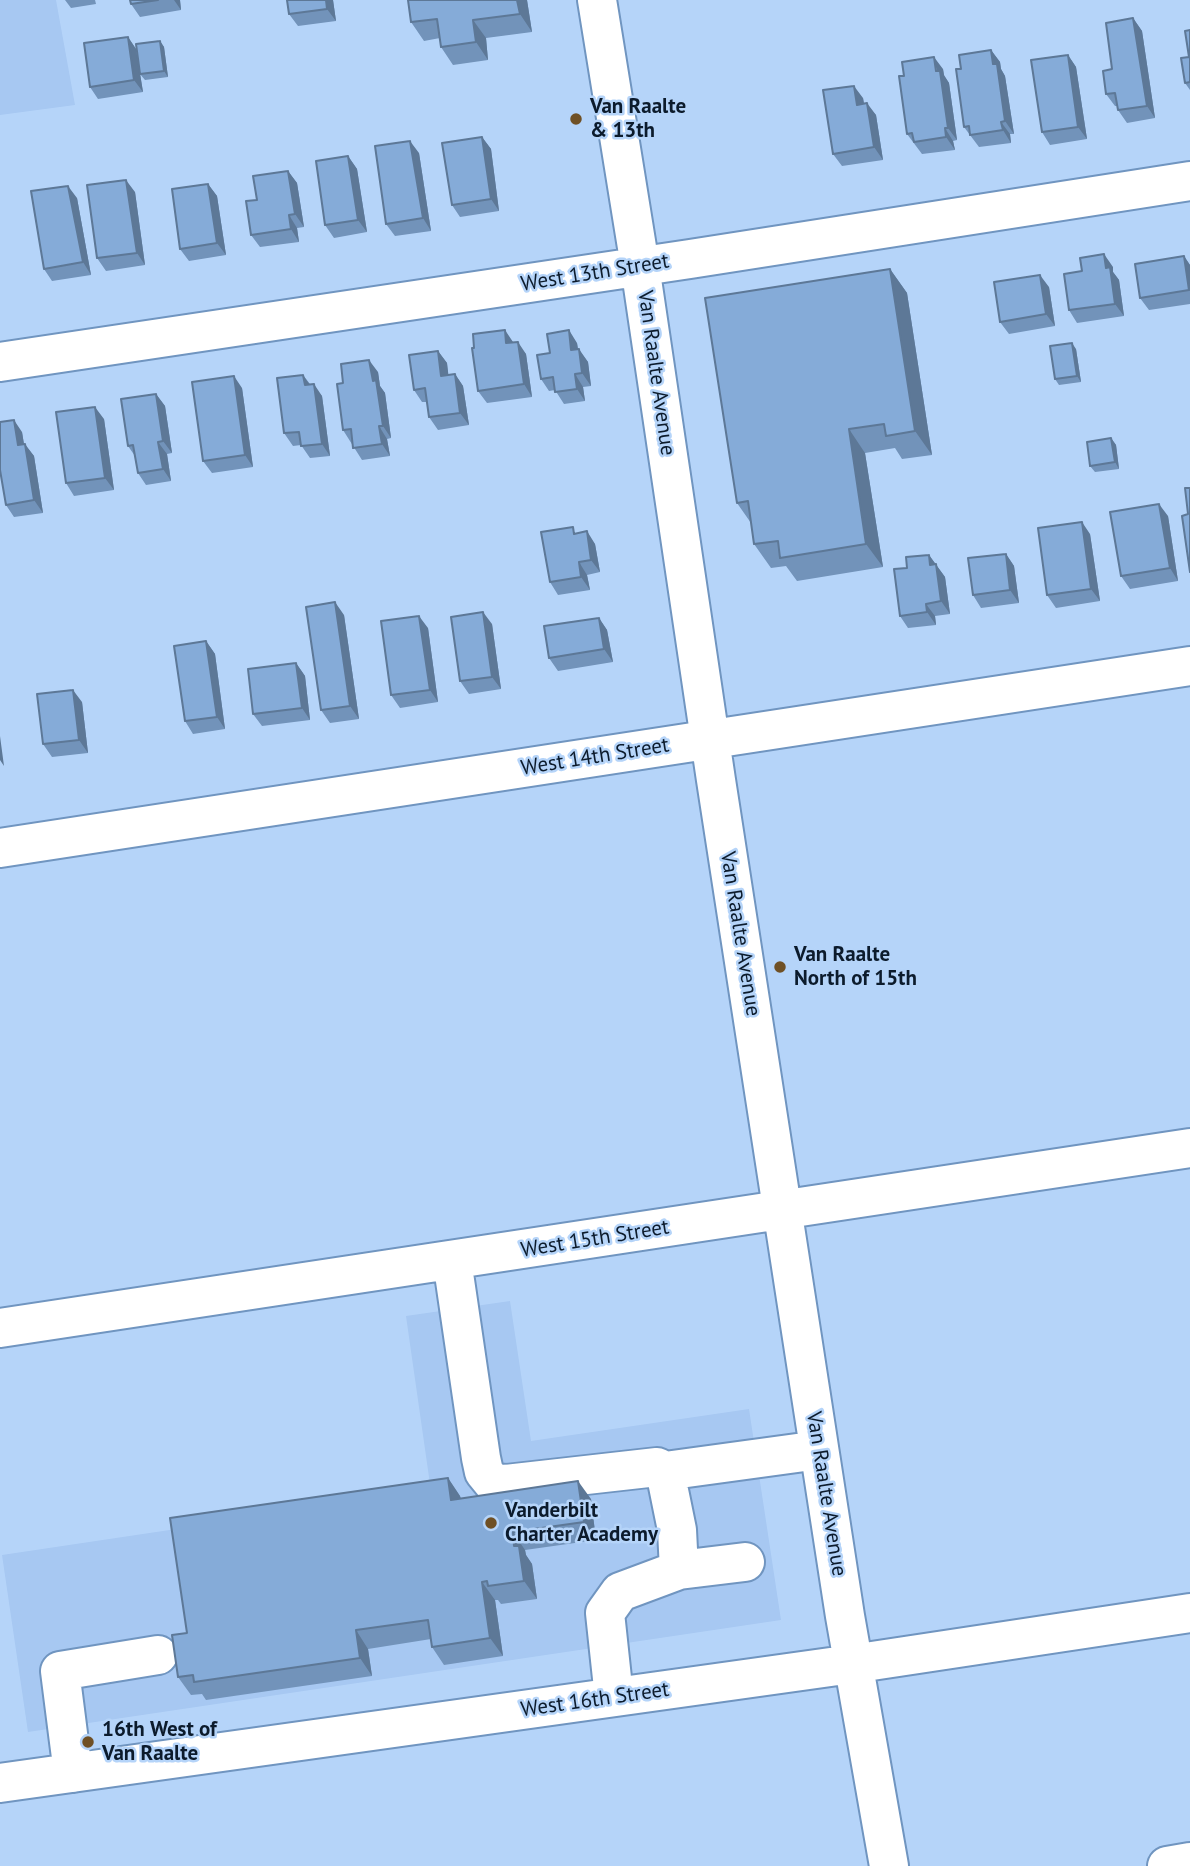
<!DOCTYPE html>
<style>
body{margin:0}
canvas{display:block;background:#b5d4f9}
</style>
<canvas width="1190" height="1866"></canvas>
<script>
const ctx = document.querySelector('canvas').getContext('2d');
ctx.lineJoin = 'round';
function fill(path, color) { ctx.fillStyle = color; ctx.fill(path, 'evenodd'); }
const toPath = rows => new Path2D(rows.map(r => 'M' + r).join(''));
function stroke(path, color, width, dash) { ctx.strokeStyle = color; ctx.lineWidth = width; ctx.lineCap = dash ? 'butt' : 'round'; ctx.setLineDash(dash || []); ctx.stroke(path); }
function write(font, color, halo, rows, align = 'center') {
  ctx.font = font + ' "PT Sans",sans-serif'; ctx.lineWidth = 5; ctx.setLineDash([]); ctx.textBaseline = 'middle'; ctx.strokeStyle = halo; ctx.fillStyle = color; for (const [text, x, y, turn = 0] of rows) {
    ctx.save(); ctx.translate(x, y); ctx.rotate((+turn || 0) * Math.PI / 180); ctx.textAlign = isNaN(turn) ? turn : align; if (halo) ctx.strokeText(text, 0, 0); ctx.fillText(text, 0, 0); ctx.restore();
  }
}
const built = toPath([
 [0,0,56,0,75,105,0,115],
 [510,1301,531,1441,749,1409,781,1620,28,1732,2,1555,431,1491,406,1316]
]);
const minor = toPath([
 [597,0,640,266,716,780,845,1616,889,1866],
 [0,362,690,259,1190,181],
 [0,848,1190,666],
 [452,1260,481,1458,484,1472,493,1483,506,1484,657,1467,665,1471,677,1530,679,1570,620,1592,605,1613,614,1697],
 [0,1328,1190,1148],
 [665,1471,819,1450],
 [679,1570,745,1562],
 [73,1773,60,1671,158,1655],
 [0,1783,852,1664,1190,1613],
 [1167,1866,1190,1862]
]);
const wall = toPath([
 [65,0,95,0,96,4,71,8],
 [130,0,180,0,181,10,140,17,131,4],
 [333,0,336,21,298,26,289,14],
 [408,0,527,0,532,32,486,38,488,60,453,65,441,47,440,38,424,41,411,22],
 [1133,18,1142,31,1155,118,1127,123,1118,110,1118,106,1115,106,1106,94,1112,69],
 [1190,30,1190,90,1185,83,1189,57],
 [128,37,136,49,143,92,98,99,90,87],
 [160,41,164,47,168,77,145,80,140,74],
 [991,50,1000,62,1001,69,1005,76,1014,134,1010,134,1011,143,979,147,964,127,961,69],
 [1068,55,1076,67,1087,139,1050,145,1042,132],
 [943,69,944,76,949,83,957,140,953,141,955,150,922,154,907,134],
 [863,98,864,103,876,115,883,160,842,166,833,154],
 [482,137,491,149,499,211,460,217,452,205],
 [419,153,431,231,395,236,386,224],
 [348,156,357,169,367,232,334,238,325,225],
 [288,171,297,183,304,227,297,228,299,242,260,247,251,235,257,200],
 [208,184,217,196,226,255,189,261,180,249],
 [135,192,145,265,106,271,97,258],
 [77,198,91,275,52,281,44,269],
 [1184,256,1190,265,1190,304,1149,310,1140,298],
 [1113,267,1113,272,1119,280,1124,316,1077,323,1069,310],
 [890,269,907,293,932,455,902,459,895,448,865,453,883,567,797,581,786,566,771,568,754,544,751,523,737,503],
 [1049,287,1055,326,1009,334,1000,322],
 [513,343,526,354,532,397,487,403,478,391,474,348],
 [577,343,578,349,588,362,591,386,583,387,585,401,564,404,555,390,549,391,541,379,550,353],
 [1076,349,1081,382,1059,385,1055,379],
 [438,351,447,363,448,375,455,374,463,386,469,425,438,430,429,417,427,402,422,402,414,390],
 [378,372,380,386,385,393,391,438,387,439,390,456,362,460,343,430,343,383],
 [303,375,310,384,322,396,330,456,310,458,301,445,293,446,284,433],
 [242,388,253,467,212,473,203,461],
 [156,394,165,406,172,453,167,454,171,481,146,485,138,473,135,456,128,446],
 [104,419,114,490,74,496,66,483],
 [22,432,24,444,34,456,43,513,14,517,6,505],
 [1111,438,1116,445,1119,469,1095,472,1090,466],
 [1168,516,1178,581,1130,589,1121,576],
 [577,533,595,544,600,572,587,575,590,590,558,595,550,582],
 [1090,534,1100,601,1056,608,1047,595],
 [1006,554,1014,566,1019,603,981,608,973,595],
 [929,555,945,577,950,614,935,616,936,625,908,628,900,616,907,568],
 [344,615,359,719,330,723,321,710],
 [599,618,607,630,613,662,558,671,549,658],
 [492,624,501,689,469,694,460,681],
 [428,628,438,702,400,708,391,695],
 [206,641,215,654,225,729,193,734,185,721],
 [296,663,305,676,310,720,262,726,253,714],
 [82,702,88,753,52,757,43,744],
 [448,1478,460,1496,461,1498,591,1499,596,1540,525,1550,526,1555,532,1564,537,1599,501,1604,498,1600,495,1600,503,1656,444,1665,432,1647,431,1639,368,1649,372,1676,206,1700,202,1694,191,1695,178,1677,187,1633]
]);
const shadedWall = toPath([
 [174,0,180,0,181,10],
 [326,0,333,0,336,21,327,9],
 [517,0,527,0,532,32,520,14],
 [1133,18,1142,31,1155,118,1147,106],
 [473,20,486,38,488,60,476,42],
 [128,37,136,49,143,92,134,80],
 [160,41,164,47,168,77,164,71],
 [991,50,1000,62,1001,69,1005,76,1014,134,1005,121],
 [1068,55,1076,67,1087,139,1078,127],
 [934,57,943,69,944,75,949,83,957,140,948,128],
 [854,86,863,98,866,117,857,105],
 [867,103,876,115,883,160,874,147],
 [1001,122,1010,134,1011,143,1003,130],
 [945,128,953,141,955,150,946,137],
 [482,137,491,149,499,211,491,199],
 [410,141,419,153,431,231,423,218],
 [348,156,357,169,367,232,358,220],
 [288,171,297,183,304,227,295,214],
 [126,180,135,192,145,265,137,253],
 [208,184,217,196,226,255,217,243],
 [68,186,77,198,91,275,83,262],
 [289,215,297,228,299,242,291,229],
 [1104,254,1113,267,1113,272,1119,280,1124,316,1115,304,1106,268],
 [1184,256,1190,265,1190,291,1189,290],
 [890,269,907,293,932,455,915,431],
 [1040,275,1049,287,1055,326,1046,314],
 [505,330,513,342,506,343],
 [569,330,577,343,580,363,571,350],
 [518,342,526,354,532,397,524,384],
 [1072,343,1076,349,1081,382,1077,376],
 [579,349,588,362,591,386,582,373],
 [438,351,447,363,450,388,441,376],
 [369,360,378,372,380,386,385,393,391,438,383,426],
 [455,374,463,386,469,425,460,413],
 [575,374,583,387,585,401,577,389],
 [303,375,312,388,305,385],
 [234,376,242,388,253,467,245,455],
 [314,384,322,396,330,456,322,444],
 [156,394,165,406,172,453,163,441],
 [95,407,104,419,114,490,105,478],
 [14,420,22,432,26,457,18,445],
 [379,426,387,439,390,456,382,444],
 [849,429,865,453,883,567,866,544],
 [1111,438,1116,445,1119,469,1115,462],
 [158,442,167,454,171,481,163,469],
 [25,444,34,456,43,513,34,500],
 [1159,504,1168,516,1178,581,1170,568],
 [1082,522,1090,534,1100,601,1091,589],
 [587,531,595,544,600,572,591,560],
 [1006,554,1014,566,1019,603,1010,590],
 [929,555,945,577,950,614,941,601,930,565],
 [579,562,587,575,590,590,581,577],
 [335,602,344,615,359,719,350,706],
 [926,604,935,616,936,625,927,612],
 [483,612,492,624,501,689,492,677],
 [419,616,428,628,438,702,430,690],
 [599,618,607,630,613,662,604,649],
 [206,641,215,654,225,729,217,717],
 [296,663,305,676,310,720,302,708],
 [73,690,82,702,88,753,79,740],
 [0,736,4,766,0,760],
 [448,1478,460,1496,464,1518,451,1500],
 [578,1481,591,1499,596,1540,584,1522],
 [513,1532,525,1550,526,1555,532,1564,537,1599,524,1581,514,1546],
 [482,1582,495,1600,503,1656,490,1638],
 [356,1630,368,1649,372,1676,360,1658]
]);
const building = toPath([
 [130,0,158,0,131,4,130,0],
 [287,0,326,0,327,9,289,14,287,0],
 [408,0,517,0,520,14,473,20,476,42,441,47,437,19,411,22,408,0],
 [1133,18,1147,106,1118,110,1115,93,1106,94,1103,71,1112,69,1106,23,1133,18],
 [1190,30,1190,82,1185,83,1181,58,1189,57,1185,31,1190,30],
 [128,37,134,80,90,87,84,43,128,37],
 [160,41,164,71,140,74,136,44,160,41],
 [991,50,993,64,997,64,1005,121,1001,122,1003,130,970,135,969,126,964,127,956,69,961,69,959,55,991,50],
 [1068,55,1078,127,1042,132,1031,60,1068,55],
 [934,57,936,71,940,71,948,128,945,128,946,137,914,142,912,133,907,134,899,76,904,76,902,62,934,57],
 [854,86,857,105,867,103,874,147,833,154,823,90,854,86],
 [482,137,491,199,452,205,442,143,482,137],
 [410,141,423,218,386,224,375,146,410,141],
 [348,156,358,220,325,225,316,161,348,156],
 [288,171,295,214,289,215,291,229,251,235,246,201,257,200,253,176,288,171],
 [126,180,137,253,97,258,87,185,126,180],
 [208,184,217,243,180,249,172,189,208,184],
 [68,186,83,262,44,269,31,191,68,186],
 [1104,254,1106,268,1110,267,1115,304,1069,310,1064,274,1082,271,1080,258,1104,254],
 [1184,256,1189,290,1140,298,1135,264,1184,256],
 [890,269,915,431,886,436,884,424,849,429,866,544,780,558,778,541,754,544,748,501,737,503,705,298,890,269],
 [1040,275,1046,314,1000,322,994,282,1040,275],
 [505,330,506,343,518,342,524,384,478,391,472,348,474,348,473,334,505,330],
 [569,330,571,350,579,349,582,373,575,374,577,389,555,392,553,377,541,379,537,355,550,353,547,334,569,330],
 [1072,343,1077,376,1055,379,1050,346,1072,343],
 [438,351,441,376,455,374,460,413,429,417,425,388,414,390,409,355,438,351],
 [369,360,373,381,376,380,383,426,379,426,382,444,353,448,351,429,343,430,337,384,343,383,341,364,369,360],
 [303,375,305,385,314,384,322,444,301,446,299,432,284,433,277,378,303,375],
 [234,376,245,455,203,461,192,382,234,376],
 [156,394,163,441,158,442,163,469,138,473,133,445,128,446,121,399,156,394],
 [95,407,105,478,66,483,56,412,95,407],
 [14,420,18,445,25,444,34,500,6,505,0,470,0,422,14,420],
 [1111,438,1115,462,1090,466,1087,442,1111,438],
 [1185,488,1190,488,1190,572,1182,516,1188,514,1185,488],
 [1159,504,1170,568,1121,576,1110,512,1159,504],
 [1082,522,1091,589,1047,595,1038,528,1082,522],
 [573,527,574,534,587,531,591,560,579,562,581,577,550,582,541,532,573,527],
 [1006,554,1010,590,973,595,968,558,1006,554],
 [929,555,930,565,936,564,941,601,926,604,927,612,900,616,894,569,907,568,906,557,929,555],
 [335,602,350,706,321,710,306,607,335,602],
 [483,612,492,677,460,681,451,617,483,612],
 [419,616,430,690,391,695,381,621,419,616],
 [599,618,604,649,549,658,544,626,599,618],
 [206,641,217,717,185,721,174,646,206,641],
 [296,663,302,708,253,714,248,669,296,663],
 [73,690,79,740,43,744,37,694,73,690],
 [448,1478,451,1500,578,1481,584,1522,513,1532,514,1546,519,1546,524,1581,488,1586,487,1581,482,1582,490,1638,432,1647,428,1620,356,1630,360,1658,194,1682,193,1675,178,1677,172,1635,187,1633,170,1518,448,1478]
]);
const markers = [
 [576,119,7,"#6f5025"],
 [780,967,7,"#6f5025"],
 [491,1523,7,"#6f5025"],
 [88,1742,7,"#6f5025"]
];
const poiNames = [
 ["Van Raalte",590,107],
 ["& 13th",590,131],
 ["Van Raalte",794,955],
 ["North of 15th",794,979],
 ["Vanderbilt",505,1511],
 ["Charter Academy",505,1535],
 ["16th West of",102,1730],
 ["Van Raalte",102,1754]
];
const streetNames = [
 ["West 13th Street",595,273,-9],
 ["Van Raalte Avenue",656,373,82],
 ["West 14th Street",595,757,-9],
 ["Van Raalte Avenue",740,934,81],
 ["West 15th Street",595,1239,-9],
 ["Van Raalte Avenue",826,1494,81],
 ["West 16th Street",595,1700,-8]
];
fill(built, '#a7c8f2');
stroke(minor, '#7095c0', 42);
stroke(minor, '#fff', 38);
fill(wall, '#7293ba');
fill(shadedWall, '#5d7897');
fill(building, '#85abd8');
stroke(building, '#5d7897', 2);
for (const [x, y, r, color] of markers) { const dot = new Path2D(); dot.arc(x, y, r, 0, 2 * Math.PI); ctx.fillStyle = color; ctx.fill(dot); stroke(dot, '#b5d4f9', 2.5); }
write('bold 21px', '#0c1b2c', '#b5d4f9', poiNames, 'left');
write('21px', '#0c1b2c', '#b5d4f9', streetNames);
</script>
